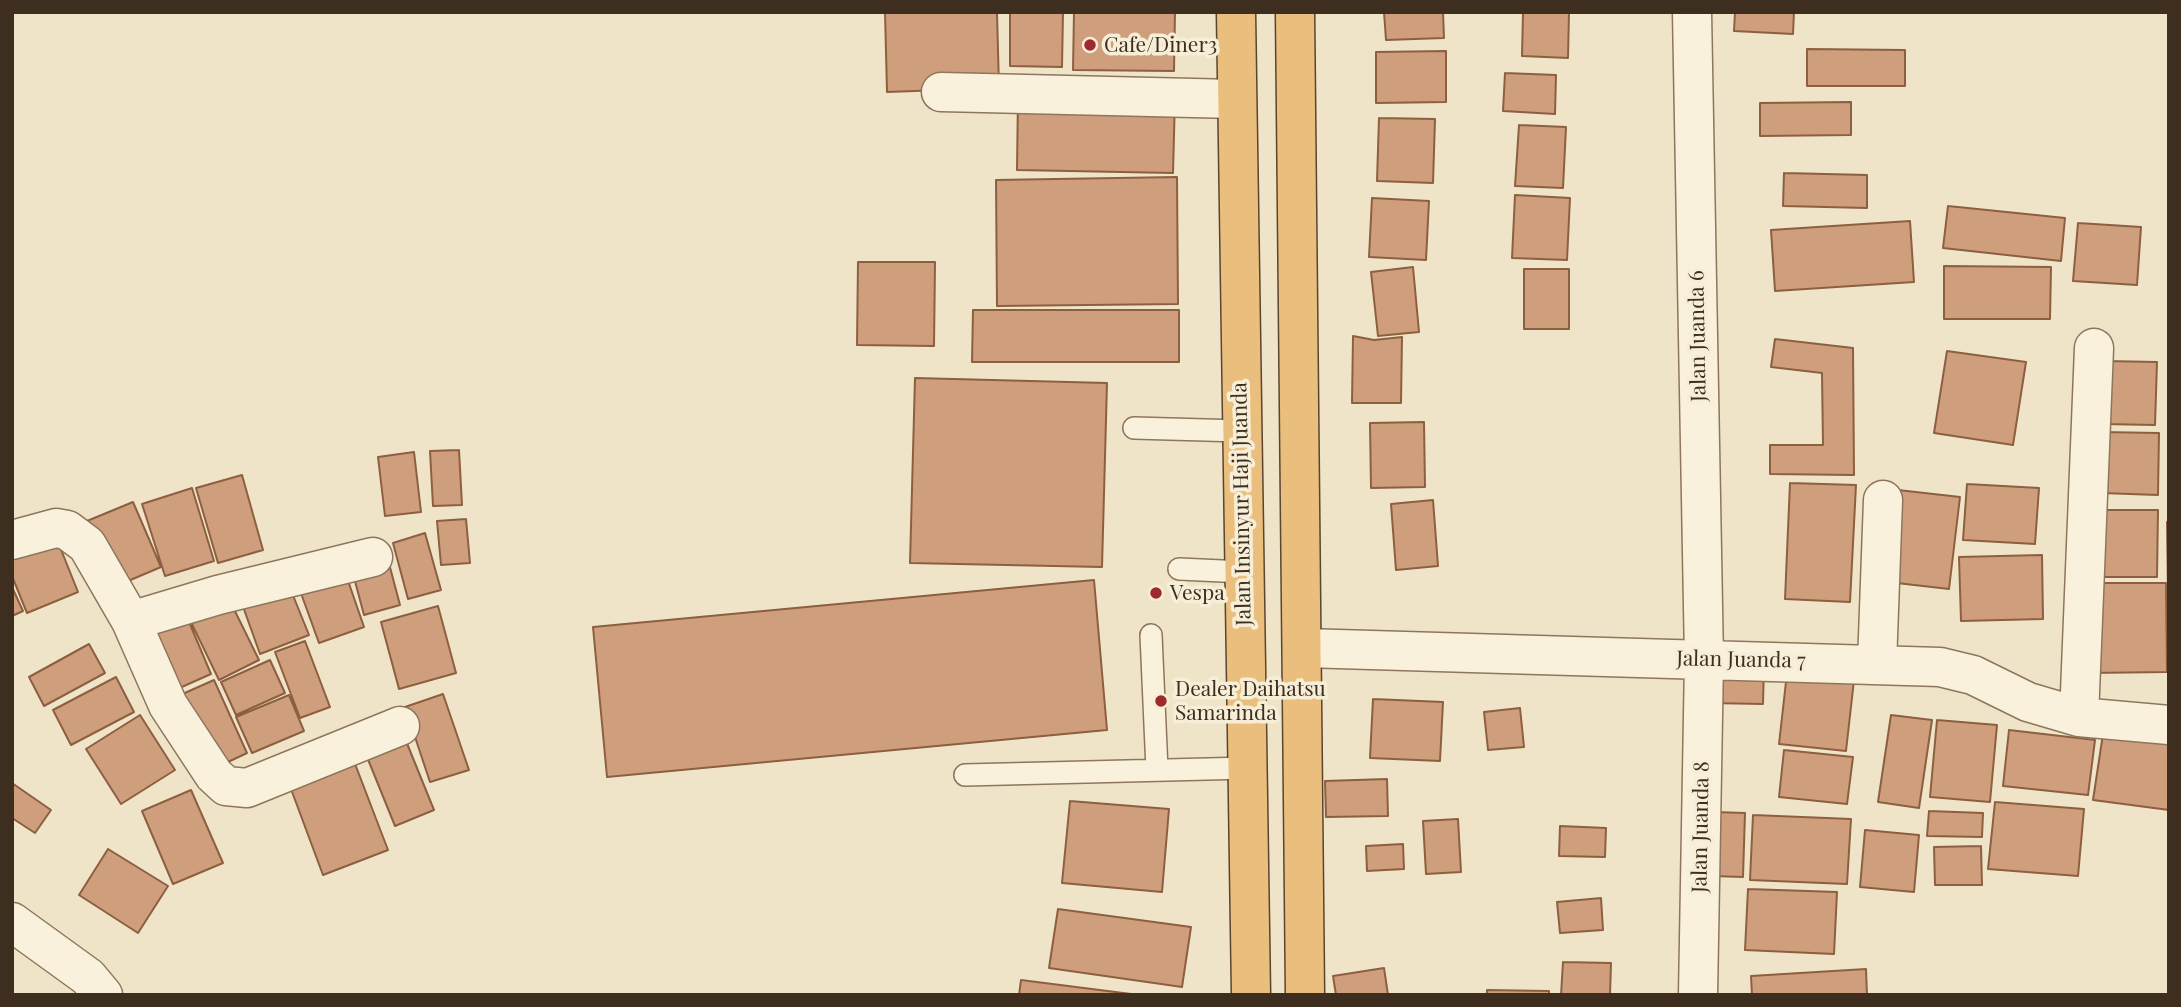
<!DOCTYPE html>
<style>
body{margin:0}
#map{position:relative;width:2181px;height:1007px;overflow:hidden;background:#f0e4c8;font-family:"Playfair Display",serif}
canvas{display:block}
.frame{position:absolute;inset:0;border:14px solid #3d2e20;pointer-events:none}
</style>
<div id="map">
<canvas width="2181" height="1007"></canvas>
<div class="frame"></div>
</div>
<script>
const ctx = document.querySelector('canvas').getContext('2d');
ctx.lineJoin = 'round';
function fill(path, color) { ctx.fillStyle = color; ctx.fill(path, 'evenodd'); }
const toPath = rows => new Path2D(rows.map(r => 'M' + r).join(''));
function stroke(path, color, width, dash) { ctx.strokeStyle = color; ctx.lineWidth = width; ctx.lineCap = dash ? 'butt' : 'round'; ctx.setLineDash(dash || []); ctx.stroke(path); }
function write(font, color, halo, rows, align = 'center') {
  ctx.font = font + ' "Playfair Display",serif'; ctx.lineWidth = 7; ctx.setLineDash([]); ctx.textBaseline = 'middle'; ctx.strokeStyle = halo; ctx.fillStyle = color; for (const [text, x, y, turn = 0] of rows) {
    ctx.save(); ctx.translate(x, y); ctx.rotate((+turn || 0) * Math.PI / 180); ctx.textAlign = isNaN(turn) ? turn : align; if (halo) ctx.strokeText(text, 0, 0); ctx.fillText(text, 0, 0); ctx.restore();
  }
}
const building = toPath([
 [885,12,997,12,999,88,887,92,885,12],
 [1010,12,1063,12,1062,67,1010,66,1010,12],
 [1074,12,1175,12,1174,71,1073,70,1074,12],
 [1384,12,1443,12,1444,38,1386,40,1384,12],
 [1523,12,1569,12,1568,58,1522,56,1523,12],
 [1735,12,1794,12,1793,34,1734,31,1735,12],
 [1807,49,1905,50,1905,86,1807,86,1807,49],
 [1446,51,1446,102,1376,103,1376,52,1446,51],
 [1505,73,1556,75,1555,114,1503,111,1505,73],
 [1018,95,1175,98,1173,173,1017,170,1018,95],
 [1851,102,1851,135,1760,136,1760,103,1851,102],
 [1379,118,1435,119,1433,183,1377,181,1379,118],
 [1519,125,1566,127,1563,188,1515,186,1519,125],
 [1784,173,1867,175,1867,208,1783,206,1784,173],
 [1177,177,1178,304,997,306,996,180,1177,177],
 [1515,195,1570,198,1567,260,1512,258,1515,195],
 [1372,198,1429,201,1426,260,1369,257,1372,198],
 [1948,206,2065,218,2061,261,1943,248,1948,206],
 [1910,221,1914,282,1775,291,1771,230,1910,221],
 [2078,223,2141,227,2137,285,2073,281,2078,223],
 [858,262,935,262,934,346,857,345,858,262],
 [1944,266,2051,267,2050,319,1944,319,1944,266],
 [1413,267,1419,332,1378,336,1371,272,1413,267],
 [1524,269,1569,269,1569,329,1524,329,1524,269],
 [973,310,1179,310,1179,362,972,362,973,310],
 [1353,336,1374,340,1402,337,1401,403,1352,403,1353,336],
 [1775,339,1853,348,1854,475,1770,474,1770,445,1823,445,1822,373,1771,367,1775,339],
 [1947,351,2026,362,2013,445,1934,433,1947,351],
 [2105,361,2157,362,2155,425,2103,424,2105,361],
 [915,378,1107,383,1102,567,910,563,915,378],
 [1424,422,1425,487,1371,488,1370,423,1424,422],
 [2102,432,2159,433,2158,495,2101,493,2102,432],
 [459,450,462,505,433,506,430,451,459,450],
 [414,452,421,512,385,516,378,457,414,452],
 [242,475,263,550,218,563,196,488,242,475],
 [1790,483,1856,485,1850,602,1785,599,1790,483],
 [1967,484,2039,488,2035,544,1963,540,1967,484],
 [192,488,214,561,165,576,142,504,192,488],
 [1898,490,1960,497,1949,589,1888,582,1898,490],
 [1433,500,1438,566,1396,570,1391,504,1433,500],
 [133,502,161,567,114,587,87,521,133,502],
 [2091,510,2158,510,2157,577,2090,577,2091,510],
 [466,519,470,563,441,565,437,521,466,519],
 [2167,522,2169,522,2168,594,2167,522],
 [54,532,78,592,27,613,12,576,12,549,54,532],
 [425,533,441,590,408,599,393,543,425,533],
 [2042,555,2043,619,1961,621,1959,557,2042,555],
 [387,556,400,605,364,615,351,566,387,556],
 [344,569,364,627,319,643,298,585,344,569],
 [1094,580,1107,730,607,777,593,627,1094,580],
 [288,583,309,635,260,654,241,601,288,583],
 [2088,583,2166,583,2167,672,2088,673,2088,583],
 [12,587,23,611,12,616,12,587],
 [227,595,259,660,219,680,187,614,227,595],
 [438,606,456,673,399,689,381,622,438,606],
 [184,610,211,674,166,694,139,629,184,610],
 [305,641,330,707,300,718,275,652,305,641],
 [89,644,105,673,44,706,29,677,89,644],
 [270,660,285,693,236,715,221,682,270,660],
 [1711,663,1764,664,1763,704,1709,703,1711,663],
 [1788,664,1855,671,1846,751,1779,744,1788,664],
 [116,677,134,712,71,745,53,710,116,677],
 [214,680,247,753,211,770,178,696,214,680],
 [443,694,469,770,430,782,405,707,443,694],
 [289,695,304,731,252,753,236,717,289,695],
 [1373,699,1443,702,1440,761,1370,758,1373,699],
 [1520,708,1524,747,1488,750,1484,712,1520,708],
 [140,715,175,770,121,804,86,749,140,715],
 [1891,715,1932,720,1919,808,1878,802,1891,715],
 [1937,720,1997,725,1990,802,1930,797,1937,720],
 [2009,730,2095,740,2088,795,2003,786,2009,730],
 [2103,734,2169,743,2169,810,2093,800,2103,734],
 [404,736,434,810,395,826,365,752,404,736],
 [1784,750,1853,757,1847,804,1779,797,1784,750],
 [352,756,388,850,323,875,288,781,352,756],
 [1387,779,1388,816,1326,817,1325,781,1387,779],
 [12,783,51,810,35,833,12,818,12,783],
 [191,790,223,863,173,884,142,811,191,790],
 [1070,801,1169,809,1162,892,1062,883,1070,801],
 [1995,802,2084,809,2078,876,1988,869,1995,802],
 [1929,811,1983,813,1982,837,1927,836,1929,811],
 [1715,812,1745,813,1743,877,1712,876,1715,812],
 [1753,815,1851,819,1847,884,1750,880,1753,815],
 [1458,819,1461,872,1426,874,1423,821,1458,819],
 [1560,826,1606,828,1605,857,1559,856,1560,826],
 [1865,830,1919,835,1914,892,1860,887,1865,830],
 [1403,844,1404,869,1367,871,1366,846,1403,844],
 [1981,846,1982,885,1935,885,1934,847,1981,846],
 [108,849,168,886,138,933,79,895,108,849],
 [1748,889,1837,892,1834,954,1745,950,1748,889],
 [1601,898,1603,930,1560,933,1557,902,1601,898],
 [1058,909,1191,927,1182,987,1049,968,1058,909],
 [1563,962,1611,963,1610,995,1561,995,1563,962],
 [1384,968,1388,995,1336,995,1333,976,1384,968],
 [1866,969,1867,995,1752,995,1751,976,1866,969],
 [1021,980,1139,995,1019,995,1021,980],
 [1487,990,1549,991,1549,995,1487,995,1487,990]
]);
const service = toPath([
 [1134,428,1241,431],
 [1179,569,1244,572],
 [1151,635,1157,770],
 [965,775,1248,768]
]);
const minor = toPath([
 [1692,12,1704,660,1698,995],
 [941,92,1235,99],
 [12,540,56,528,67,530,87,545,131,621,168,705,214,775,226,786,247,788,400,726],
 [131,621,218,595,373,557],
 [1304,648,1940,667,1973,675,2028,702,2079,717,2169,725],
 [1877,664,1883,500],
 [2079,717,2094,348],
 [12,922,88,977,103,995]
]);
const trunk = toPath([
 [1236,12,1251,995],
 [1295,12,1305,995]
]);
const markers = [
 [1090,45,7,"#9e2a2b"],
 [1156,593,7,"#9e2a2b"],
 [1161,701,7,"#9e2a2b"]
];
const poiNames = [
 ["Cafe/Diner3",1104,45],
 ["Vespa",1170,593],
 ["Dealer Daihatsu",1175,689],
 ["Samarinda",1175,713]
];
const streetNames = [
 ["Jalan Juanda 6",1698,336,-91],
 ["Jalan Insinyur Haji Juanda",1242,504,-91],
 ["Jalan Juanda 7",1741,660,1],
 ["Jalan Juanda 8",1701,827,-89]
];
fill(building, '#cf9f7d');
stroke(building, '#8d5f41', 2);
stroke(service, '#8d765c', 24);
stroke(minor, '#8d765c', 41);
stroke(trunk, '#5b4430', 41);
stroke(service, '#faf1dc', 21);
stroke(minor, '#faf1dc', 38);
stroke(trunk, '#eabe7c', 38);
for (const [x, y, r, color] of markers) { const dot = new Path2D(); dot.arc(x, y, r, 0, 2 * Math.PI); ctx.fillStyle = color; ctx.fill(dot); stroke(dot, '#f7eed8', 2.5); }
write('21px', '#3d2e20', '#f7eed8', poiNames, 'left');
write('21px', '#3d2e20', '#f7eed8', streetNames);
</script>
